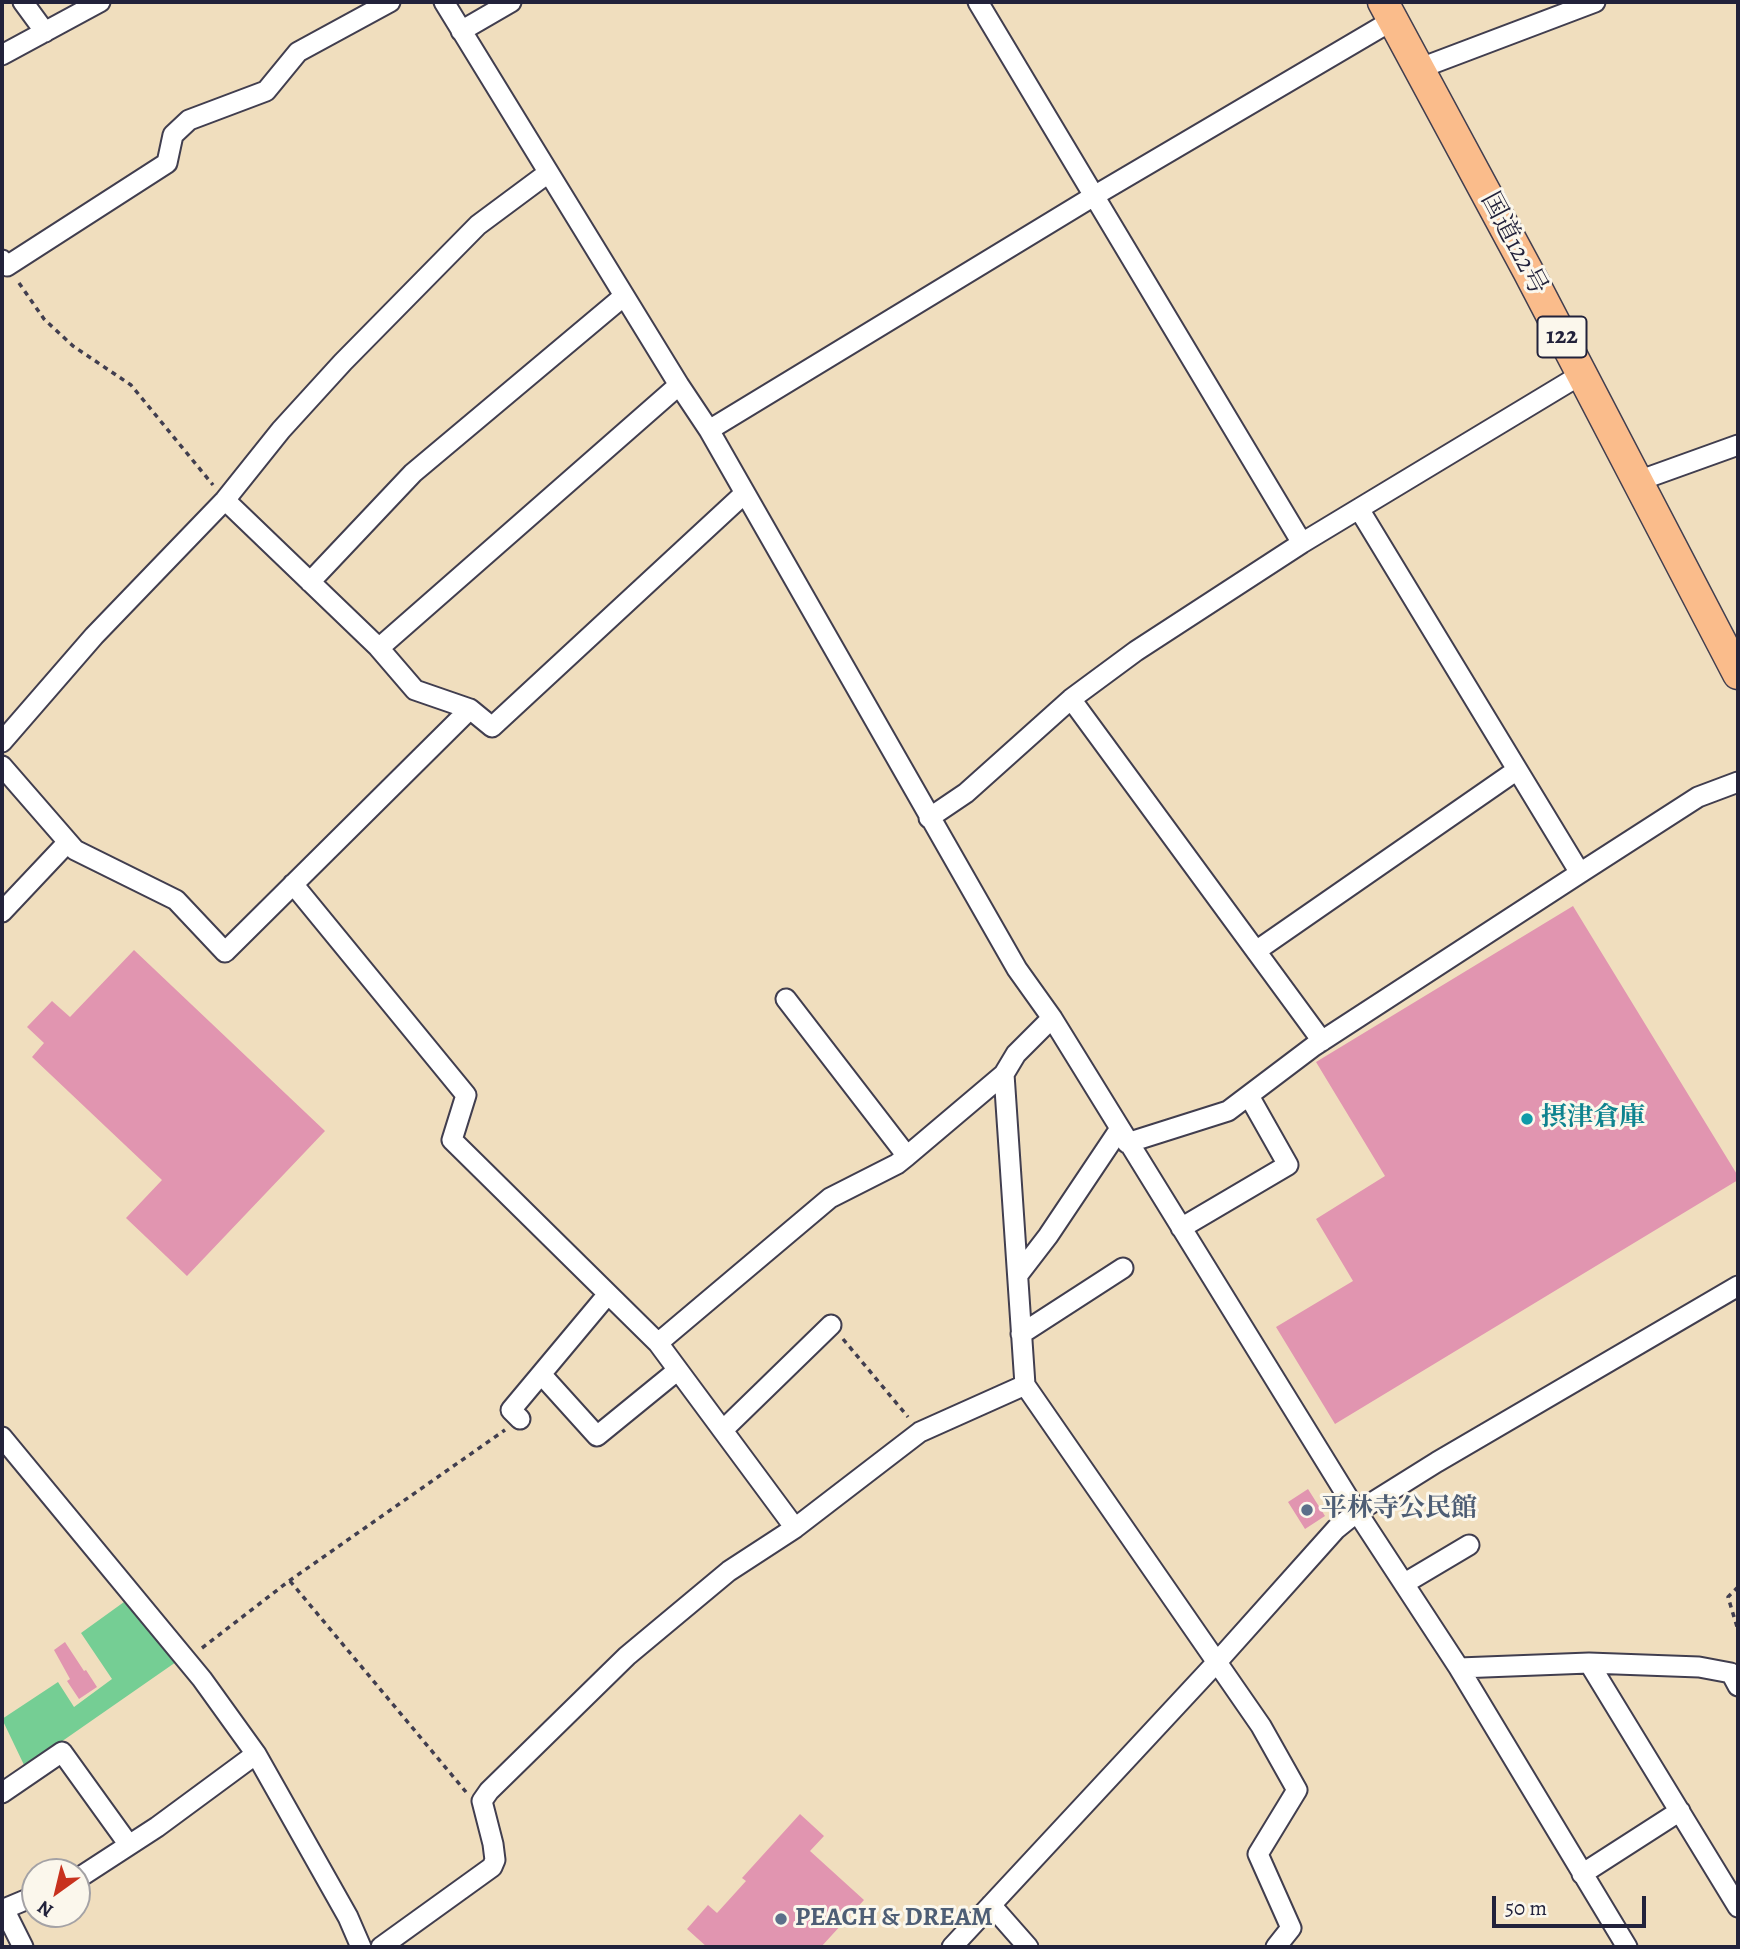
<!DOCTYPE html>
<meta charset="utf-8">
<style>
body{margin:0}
#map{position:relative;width:1740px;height:1949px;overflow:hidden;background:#f0debe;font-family:Alegreya,serif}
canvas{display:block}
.frame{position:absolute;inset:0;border:4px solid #22223b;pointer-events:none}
.north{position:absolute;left:21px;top:1858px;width:70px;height:70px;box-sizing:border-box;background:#fbf7ec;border:2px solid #a4a2a5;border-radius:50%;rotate:214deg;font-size:19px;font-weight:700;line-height:28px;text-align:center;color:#22223b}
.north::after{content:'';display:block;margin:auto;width:24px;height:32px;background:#c8321e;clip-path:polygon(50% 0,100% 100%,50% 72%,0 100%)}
.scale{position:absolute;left:1492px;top:1896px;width:154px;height:32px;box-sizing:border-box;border:4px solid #22223b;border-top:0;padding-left:9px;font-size:21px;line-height:24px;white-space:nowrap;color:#22223b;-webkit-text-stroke:5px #fbf7ec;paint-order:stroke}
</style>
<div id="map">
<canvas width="1740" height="1949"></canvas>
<div class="frame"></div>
<div class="north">N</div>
<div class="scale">50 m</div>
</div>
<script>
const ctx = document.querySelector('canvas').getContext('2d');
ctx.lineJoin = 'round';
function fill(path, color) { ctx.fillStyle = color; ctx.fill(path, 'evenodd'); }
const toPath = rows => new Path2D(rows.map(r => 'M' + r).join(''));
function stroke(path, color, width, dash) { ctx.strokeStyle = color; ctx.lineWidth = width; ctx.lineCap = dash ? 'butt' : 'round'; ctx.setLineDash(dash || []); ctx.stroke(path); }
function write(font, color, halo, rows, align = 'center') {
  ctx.font = font + ' Alegreya,"Noto Serif JP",serif'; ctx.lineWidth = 6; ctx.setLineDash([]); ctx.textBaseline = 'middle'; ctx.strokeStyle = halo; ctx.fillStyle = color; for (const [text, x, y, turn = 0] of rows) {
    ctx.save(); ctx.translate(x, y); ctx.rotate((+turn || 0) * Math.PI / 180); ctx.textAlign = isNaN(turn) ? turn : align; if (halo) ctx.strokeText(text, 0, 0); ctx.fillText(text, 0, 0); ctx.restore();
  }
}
const green = toPath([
 [124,1602,176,1662,25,1767,2,1719,58,1682,74,1707,112,1679,81,1633]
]);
const building = toPath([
 [1573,906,1738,1176,1738,1180,1335,1424,1276,1327,1353,1281,1316,1219,1385,1176,1316,1062],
 [134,950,325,1131,187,1276,126,1218,162,1180,32,1057,44,1043,27,1027,52,1001,70,1017],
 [1308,1489,1325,1516,1305,1529,1288,1502],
 [65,1642,84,1671,86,1670,97,1687,79,1699,67,1681,70,1679,54,1650],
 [800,1814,824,1836,810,1851,864,1900,821,1947,707,1947,687,1929,708,1905,717,1913,746,1881,742,1878]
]);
const path = toPath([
 [19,283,44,319,73,346,131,385,213,485],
 [843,1339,908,1417],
 [290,1581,466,1792],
 [1738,1587,1728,1597,1738,1630],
 [202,1648,289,1581,505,1430]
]);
const minor = toPath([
 [23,2,45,32],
 [444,2,679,385,709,430,1017,969,1052,1018,1357,1512,1459,1668,1627,1947],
 [978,2,1302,543],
 [461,31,511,2],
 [2,55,100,2],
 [1418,69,1595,2],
 [2,260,7,266,167,163,173,135,189,120,266,91,298,52,390,2],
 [709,430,1094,196,1393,20],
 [1638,481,1738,445],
 [225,500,378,647,415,690,470,709,492,727,745,493],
 [1359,509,1580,873],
 [310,582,413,473,624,296],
 [379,648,679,385],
 [1071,699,1322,1041],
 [2,742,94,636,225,500,281,430,343,362,478,225,548,173],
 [2,766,75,850,176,900,225,952,470,709],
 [929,818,966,793,1071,699,1136,651,1302,543,1582,374],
 [293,884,466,1095,452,1140,658,1343,795,1528],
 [2,912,68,842],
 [1256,951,1517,770],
 [786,999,907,1156],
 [1004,1074,1025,1385,1261,1726,1297,1790,1258,1854,1291,1928,1276,1947],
 [1127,1143,1228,1111,1314,1046,1580,873,1698,797,1738,782],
 [1181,1228,1288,1165,1249,1096],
 [1018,1275,1048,1236,1119,1130],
 [1021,1334,1123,1268],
 [658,1343,830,1198,897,1164,907,1156,1004,1074,1016,1054,1052,1018],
 [541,1374,597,1436,678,1370],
 [520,1419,511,1410,608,1294],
 [723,1430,831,1325],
 [2,1437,202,1679,256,1754,348,1917,361,1947],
 [1405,1583,1469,1545],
 [1589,1663,1738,1907],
 [1459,1668,1589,1663,1699,1667,1731,1673,1738,1686],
 [2,1793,62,1752,129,1845],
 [1582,1874,1680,1811],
 [77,1879,157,1827,256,1754],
 [991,1905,1028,1947],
 [23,1947,4,1909,35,1896],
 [381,1947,492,1867,495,1860,493,1844,482,1801,489,1791,627,1656,729,1571,795,1528,920,1432,1025,1385],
 [952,1947,1217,1662,1336,1529,1357,1512,1437,1462,1738,1286]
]);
const highway = toPath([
 [1383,2,1528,271,1738,674]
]);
const markers = [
 [1527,1119,7,"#0f9aa8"],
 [1307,1510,7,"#5c6f8a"],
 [781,1919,7,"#5c6f8a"]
];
const shields = [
 [1562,337,49]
];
const shieldNames = [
 ["122",1562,337]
];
const streetNames = [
 ["国道122号",1513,244,62]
];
const cultureNames = [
 ["摂津倉庫",1541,1119]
];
const serviceNames = [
 ["平林寺公民館",1321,1510],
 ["PEACH & DREAM",795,1919]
];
fill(green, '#75ce94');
fill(building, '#e195b0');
stroke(minor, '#413e4f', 23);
stroke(highway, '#413e4f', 33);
stroke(path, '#413e4f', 3.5, [5, 5]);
stroke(minor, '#fff', 19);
stroke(highway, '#fabc8b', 30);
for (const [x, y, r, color] of markers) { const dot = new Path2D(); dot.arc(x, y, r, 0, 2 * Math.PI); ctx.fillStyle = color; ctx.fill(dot); stroke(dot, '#fbf7ec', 2.5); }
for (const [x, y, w] of shields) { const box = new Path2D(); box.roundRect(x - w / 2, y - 20.5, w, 41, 5); ctx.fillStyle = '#fbf7ec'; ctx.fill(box); stroke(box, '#22223b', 2); }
write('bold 24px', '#22223b', null, shieldNames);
write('26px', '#22223b', '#fbf7ec', streetNames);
write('bold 26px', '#0d838f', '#fbf7ec', cultureNames, 'left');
write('bold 26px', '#4e5e75', '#fbf7ec', serviceNames, 'left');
</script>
